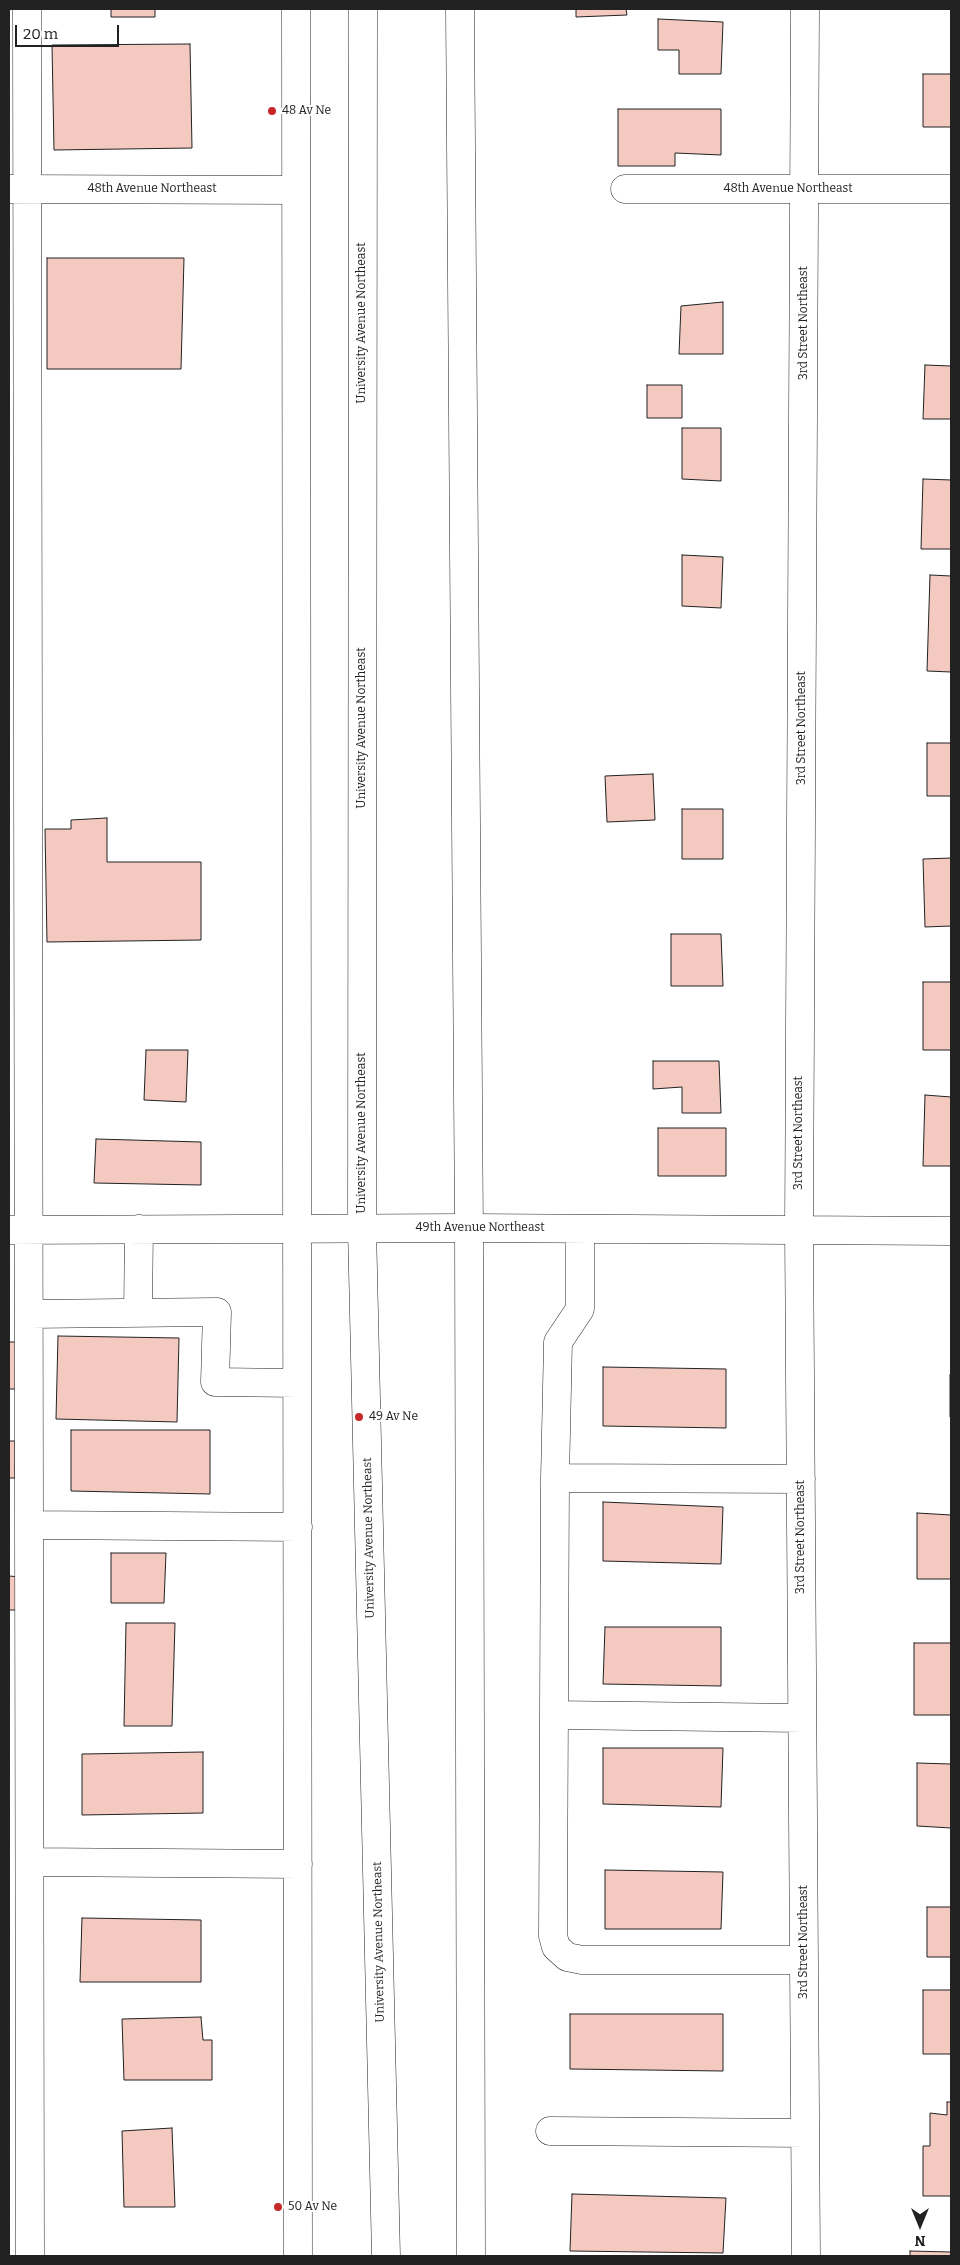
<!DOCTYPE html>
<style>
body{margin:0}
#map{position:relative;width:960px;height:2265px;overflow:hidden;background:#fff;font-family:Bitter,serif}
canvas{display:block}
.frame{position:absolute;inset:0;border:10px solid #222;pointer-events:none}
.north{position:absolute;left:895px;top:2200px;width:50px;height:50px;-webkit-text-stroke:4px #fff;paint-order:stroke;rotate:180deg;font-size:14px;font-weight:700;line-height:20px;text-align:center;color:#222}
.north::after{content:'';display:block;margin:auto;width:18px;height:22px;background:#222;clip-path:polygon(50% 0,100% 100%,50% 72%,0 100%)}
.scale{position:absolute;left:15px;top:25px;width:104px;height:22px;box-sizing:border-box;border:2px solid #222;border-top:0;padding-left:6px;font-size:15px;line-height:18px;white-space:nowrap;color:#222;-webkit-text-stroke:4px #fff;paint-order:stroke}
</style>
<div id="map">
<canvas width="960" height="2265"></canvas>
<div class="frame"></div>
<div class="north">N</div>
<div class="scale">20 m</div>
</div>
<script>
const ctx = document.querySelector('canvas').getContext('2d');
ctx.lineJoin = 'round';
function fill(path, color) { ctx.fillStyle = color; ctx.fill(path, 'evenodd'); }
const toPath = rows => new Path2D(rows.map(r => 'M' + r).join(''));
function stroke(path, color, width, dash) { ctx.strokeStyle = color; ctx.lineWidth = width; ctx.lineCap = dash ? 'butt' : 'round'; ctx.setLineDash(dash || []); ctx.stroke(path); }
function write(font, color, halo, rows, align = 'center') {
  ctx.font = font + ' Bitter,serif'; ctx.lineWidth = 4; ctx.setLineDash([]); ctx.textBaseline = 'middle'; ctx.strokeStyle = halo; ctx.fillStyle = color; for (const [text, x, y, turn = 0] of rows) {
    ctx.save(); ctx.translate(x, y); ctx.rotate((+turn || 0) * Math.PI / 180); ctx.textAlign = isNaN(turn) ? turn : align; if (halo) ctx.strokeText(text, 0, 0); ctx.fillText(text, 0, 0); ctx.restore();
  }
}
const building = toPath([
 [111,9,155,9,155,17,111,17,111,9],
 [576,9,626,9,627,15,576,17,576,9],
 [658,19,723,22,721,74,679,74,679,50,658,50,658,19],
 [190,44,192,148,54,150,52,45,190,44],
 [923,74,951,74,951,127,923,127,923,74],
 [618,109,721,109,721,155,675,153,675,166,618,166,618,109],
 [47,258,184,258,181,369,47,369,47,258],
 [723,302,723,354,679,354,681,306,723,302],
 [925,365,951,366,951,419,923,419,925,365],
 [647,385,682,385,682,418,647,418,647,385],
 [682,428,721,428,721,481,682,479,682,428],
 [923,479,951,480,951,549,921,549,923,479],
 [682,555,723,557,721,608,682,606,682,555],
 [930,575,951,576,951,672,927,671,930,575],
 [927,743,951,743,951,796,927,796,927,743],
 [653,774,655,820,607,822,605,776,653,774],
 [682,809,723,809,723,859,682,859,682,809],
 [107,818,107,862,201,862,201,940,47,942,45,829,71,829,71,820,107,818],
 [951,858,951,926,925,927,923,859,951,858],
 [671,934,721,934,723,986,671,986,671,934],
 [923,982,951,982,951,1050,923,1050,923,982],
 [146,1050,188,1050,186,1102,144,1100,146,1050],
 [653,1061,719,1061,721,1113,682,1113,682,1087,653,1089,653,1061],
 [925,1095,951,1097,951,1166,923,1166,925,1095],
 [658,1128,726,1128,726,1176,658,1176,658,1128],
 [96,1139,201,1142,201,1185,94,1183,96,1139],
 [58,1336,179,1338,177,1422,56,1419,58,1336],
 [9,1342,21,1342,21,1389,9,1389,9,1342],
 [603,1367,726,1369,726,1428,603,1426,603,1367],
 [950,1375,951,1375,951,1417,950,1417,950,1375],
 [71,1430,210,1430,210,1494,71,1491,71,1430],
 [9,1441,15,1441,15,1478,9,1478,9,1441],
 [603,1502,723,1507,721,1564,603,1561,603,1502],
 [917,1513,951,1515,951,1579,917,1579,917,1513],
 [111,1553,166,1553,164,1603,111,1603,111,1553],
 [9,1576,21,1577,19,1610,9,1610,9,1576],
 [126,1623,175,1623,172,1726,124,1726,126,1623],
 [605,1627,721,1627,721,1686,603,1684,605,1627],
 [914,1643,951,1643,951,1715,914,1715,914,1643],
 [603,1748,723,1748,721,1807,603,1804,603,1748],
 [203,1752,203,1813,82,1815,82,1754,203,1752],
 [917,1763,951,1764,951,1828,917,1826,917,1763],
 [605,1870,723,1872,721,1929,605,1929,605,1870],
 [927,1907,951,1907,951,1957,927,1957,927,1907],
 [82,1918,201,1920,201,1982,80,1982,82,1918],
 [923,1990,951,1990,951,2054,923,2054,923,1990],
 [570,2014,723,2014,723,2071,570,2069,570,2014],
 [201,2017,203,2040,212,2040,212,2080,124,2080,122,2019,201,2017],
 [947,2102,951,2102,951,2196,923,2196,923,2146,930,2146,930,2113,947,2115,947,2102],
 [172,2128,175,2207,124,2207,122,2131,172,2128],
 [572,2194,726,2198,723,2253,570,2251,572,2194],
 [910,2251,951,2252,951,2256,910,2256,910,2251]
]);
const minor = toPath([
 [27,9,30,2256],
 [296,9,298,2256],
 [805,9,799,1229,806,2256],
 [9,189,296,190],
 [625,189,951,189],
 [580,1229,580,1309,558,1342,555,1478,801,1479],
 [9,1230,469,1228,951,1231],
 [138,1312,139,1229],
 [30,1314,217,1312,215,1382,297,1383],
 [555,1478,553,1936,556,1947,567,1957,582,1960,804,1960],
 [31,1525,298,1527],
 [554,1715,802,1718],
 [30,1862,298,1864],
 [550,2131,805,2133]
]);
const major = toPath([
 [363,9,362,1228,386,2256],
 [460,9,469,1228,471,2256]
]);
const markers = [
 [272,111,5,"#c62828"],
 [359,1417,5,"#c62828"],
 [278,2207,5,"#c62828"]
];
const poiNames = [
 ["48 Av Ne",282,111],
 ["49 Av Ne",369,1417],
 ["50 Av Ne",288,2207]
];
const streetNames = [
 ["48th Avenue Northeast",152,189],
 ["48th Avenue Northeast",788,189],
 ["University Avenue Northeast",362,323,-90],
 ["3rd Street Northeast",804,323,-90],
 ["University Avenue Northeast",362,728,-90],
 ["3rd Street Northeast",802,728,-90],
 ["University Avenue Northeast",362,1133,-90],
 ["3rd Street Northeast",799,1133,-90],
 ["49th Avenue Northeast",480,1228],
 ["3rd Street Northeast",801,1537,-90],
 ["University Avenue Northeast",369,1538,-91],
 ["University Avenue Northeast",379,1942,-91],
 ["3rd Street Northeast",804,1942,-90]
];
fill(building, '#f3c9c0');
stroke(building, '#222', 1);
stroke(minor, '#222', 29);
stroke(major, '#222', 29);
stroke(minor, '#fff', 28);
stroke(major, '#fff', 28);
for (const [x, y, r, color] of markers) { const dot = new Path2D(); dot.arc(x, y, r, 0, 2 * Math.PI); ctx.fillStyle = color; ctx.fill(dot); stroke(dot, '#fff', 2); }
write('12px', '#222', '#fff', poiNames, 'left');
write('12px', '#222', '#fff', streetNames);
</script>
